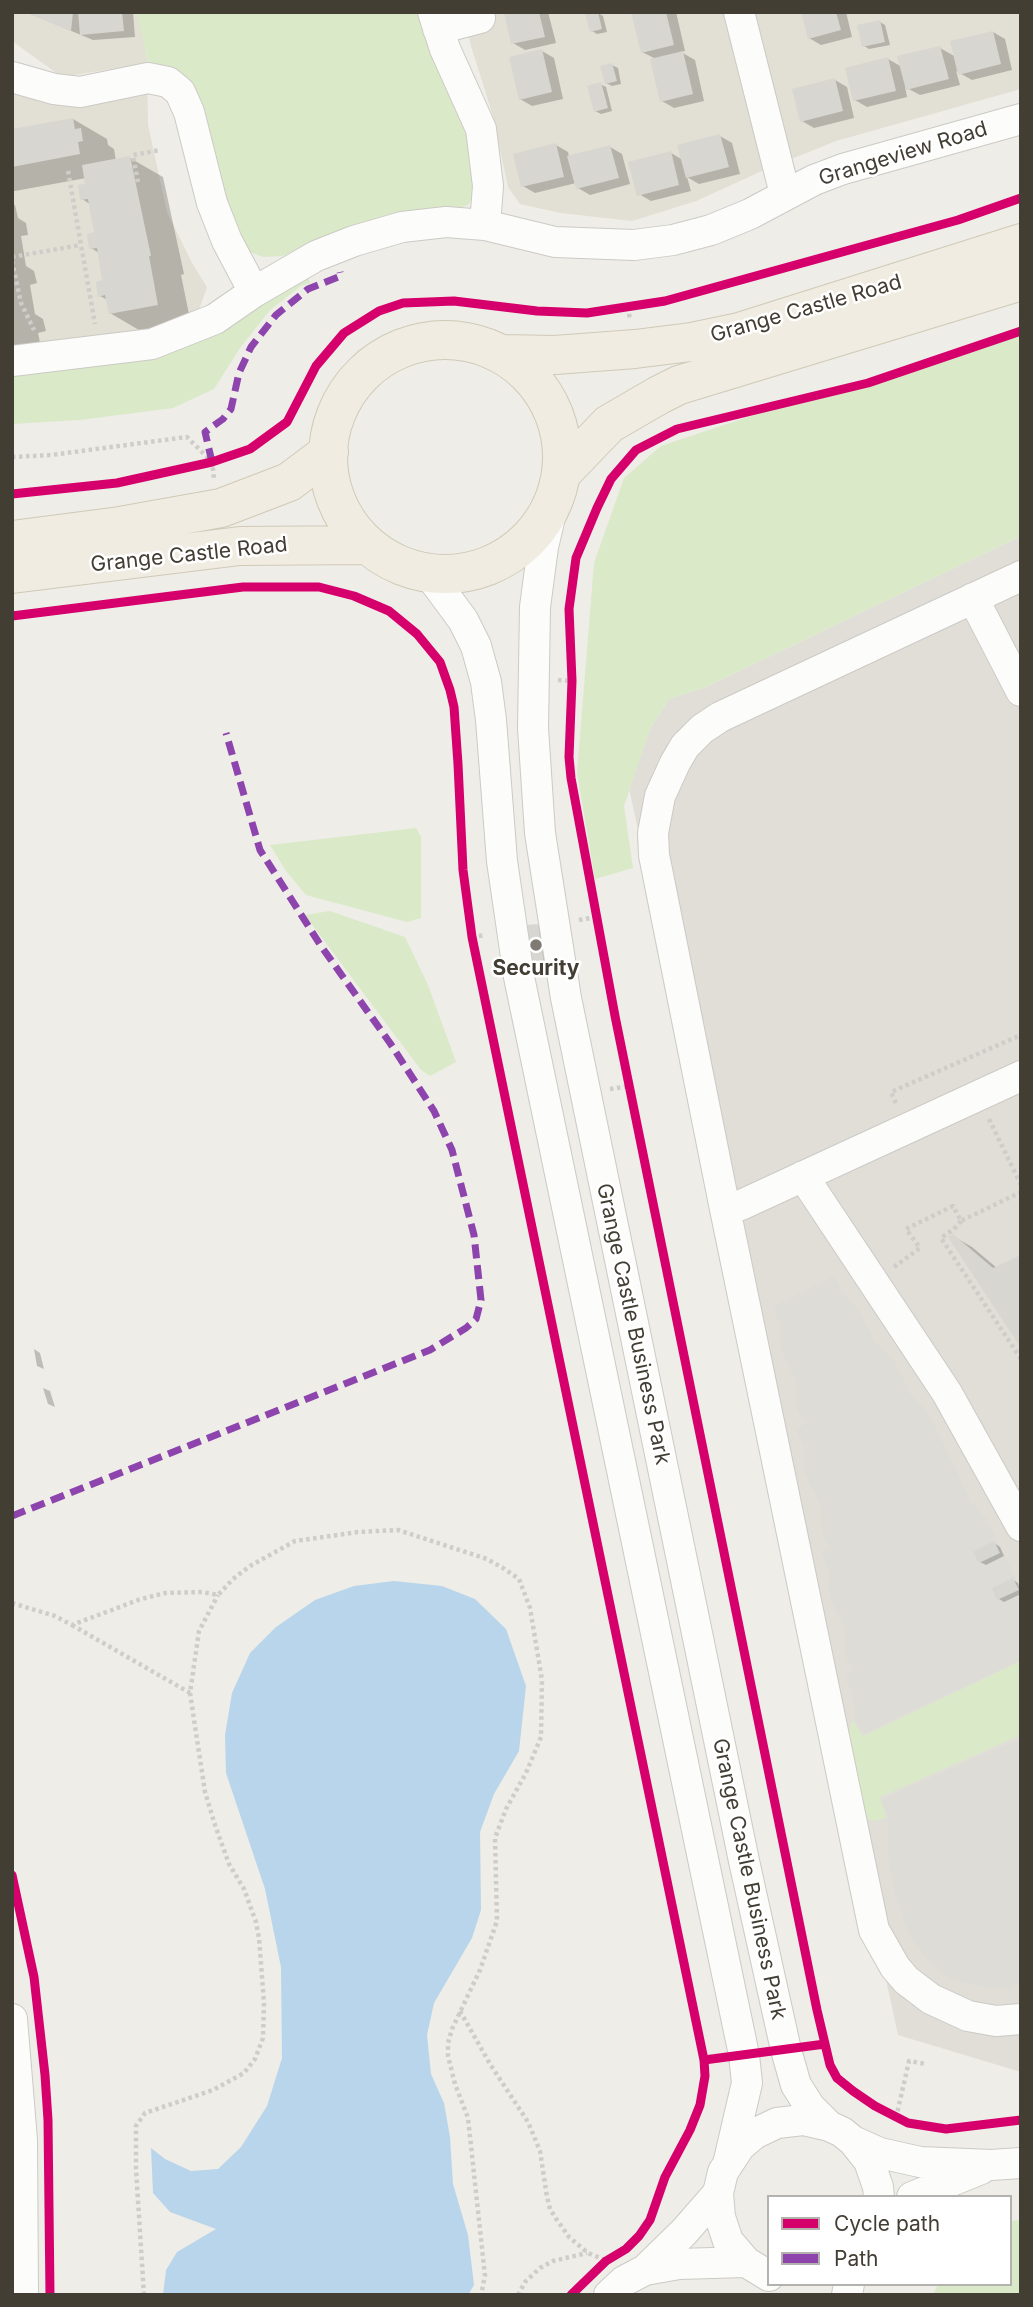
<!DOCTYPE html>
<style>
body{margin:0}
#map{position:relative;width:1033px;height:2307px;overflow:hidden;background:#eeede7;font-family:Inter,sans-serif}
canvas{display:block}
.frame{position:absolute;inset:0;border:14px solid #433e34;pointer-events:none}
.legend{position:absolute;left:767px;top:2195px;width:245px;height:91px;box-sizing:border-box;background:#fff;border:2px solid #b4b2ae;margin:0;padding:9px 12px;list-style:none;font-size:21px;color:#433e34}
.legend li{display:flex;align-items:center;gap:14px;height:35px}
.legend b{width:35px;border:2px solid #b4b2ae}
</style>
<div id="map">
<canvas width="1033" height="2307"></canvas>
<div class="frame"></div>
<ul class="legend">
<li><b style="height:9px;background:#d6006c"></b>Cycle path</li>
<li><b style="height:9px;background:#8e44ad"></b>Path</li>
</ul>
</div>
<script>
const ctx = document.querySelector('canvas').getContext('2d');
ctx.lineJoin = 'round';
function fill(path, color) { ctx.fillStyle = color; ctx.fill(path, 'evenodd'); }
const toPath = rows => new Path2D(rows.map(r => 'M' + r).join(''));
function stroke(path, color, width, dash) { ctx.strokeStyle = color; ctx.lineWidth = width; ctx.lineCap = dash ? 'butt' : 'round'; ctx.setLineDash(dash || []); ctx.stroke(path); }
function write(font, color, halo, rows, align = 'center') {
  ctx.font = font + ' Inter,sans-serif'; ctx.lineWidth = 5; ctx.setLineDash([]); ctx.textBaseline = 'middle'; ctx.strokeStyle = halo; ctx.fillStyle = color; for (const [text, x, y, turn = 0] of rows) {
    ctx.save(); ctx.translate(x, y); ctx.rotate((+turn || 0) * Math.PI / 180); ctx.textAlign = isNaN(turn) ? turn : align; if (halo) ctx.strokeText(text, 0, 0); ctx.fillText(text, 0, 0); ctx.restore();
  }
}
const residential = toPath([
 [12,12,192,12,145,51,148,63,62,77,12,41],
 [463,12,1021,12,1021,89,836,141,764,170,696,201,632,221,561,213,520,204,508,187,493,116,471,46],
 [12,62,24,64,37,76,62,89,147,72,148,125,167,212,192,263,207,287,199,310,154,329,12,350]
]);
const industrial = toPath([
 [1021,536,1021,2072,898,2035,629,788,650,729,669,699,706,687]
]);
const green = toPath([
 [137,12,422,12,471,144,476,192,468,205,454,211,372,221,331,233,283,256,263,257,250,252,237,233,164,68,148,63],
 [307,274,310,283,301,286,270,310,240,348,214,389,173,408,80,420,12,424,12,372,89,364],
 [1021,332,1021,536,706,687,669,699,650,729,624,806,633,868,595,879,577,773,594,563,624,478,661,446,805,398],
 [416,828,421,837,421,918,407,922,306,895,286,871,270,845],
 [330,911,405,937,428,985,456,1062,430,1076,421,1070,305,915],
 [1021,1661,1021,1735,880,1797,886,1818,875,1821,866,1819,849,1732,852,1719,863,1736],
 [1021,2220,1021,2295,933,2295,938,2284,1010,2284,1010,2221]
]);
const parking = toPath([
 [834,1276,842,1292,859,1311,876,1344,895,1362,911,1395,929,1414,971,1502,987,1520,1021,1589,1021,1660,863,1734,855,1718,852,1691,844,1675,853,1671,845,1654,845,1629,829,1596,829,1569,821,1553,829,1548,821,1531,821,1505,804,1472,804,1446,796,1429,805,1424,797,1408,796,1382,781,1349,780,1323,772,1307],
 [1021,1738,1021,1983,1009,1988,993,1989,951,1979,931,1964,915,1944,905,1925,896,1898,888,1855,888,1816,881,1800]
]);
const water = toPath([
 [394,1581,442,1586,475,1599,506,1629,526,1686,519,1751,494,1794,480,1832,481,1910,472,1938,434,2003,427,2035,431,2074,444,2103,450,2137,453,2184,468,2235,474,2285,468,2295,163,2295,166,2270,177,2252,216,2229,170,2212,153,2193,151,2148,165,2159,191,2171,218,2169,241,2147,267,2106,282,2058,281,1967,265,1889,226,1773,225,1735,232,1693,250,1653,276,1627,315,1600,354,1586]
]);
const shadow = toPath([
 [26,12,133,12,135,37,93,40],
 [505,12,548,12,556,43,525,50,513,43],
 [633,12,676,12,685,51,681,52,695,60,704,101,674,108,662,101,656,59,642,52],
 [803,12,846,12,852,37,821,45,809,38],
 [598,13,603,16,607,32,597,34,592,31],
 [880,22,885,25,890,45,869,49,864,46],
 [993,32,1005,39,1012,70,972,80,956,71,960,85,920,95,905,87,907,97,867,107,855,100,888,59,902,67,940,48,956,57],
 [542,51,554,58,563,99,532,106,520,99],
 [612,65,618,68,621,84,612,86,606,83],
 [835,80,847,87,854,118,814,128,802,121],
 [600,84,606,87,612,111,601,114,595,111],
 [73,119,107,139,108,145,114,149,116,161,130,158,163,177,184,274,181,275,191,324,144,333,110,313,108,300,100,296,104,282,99,253,91,248,96,234,90,204,82,199,87,186,86,178,15,191,12,190,12,130],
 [720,136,732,143,740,174,699,184,687,177,691,191,651,201,639,194,671,153,683,160],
 [556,145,568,152,569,157,610,147,622,154,630,184,590,195,578,188,576,183,535,193,523,186],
 [12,203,15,205,18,218,26,223,28,235,21,236,26,266,34,271,37,283,30,285,35,314,43,319,46,331,38,333,42,352,12,357],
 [538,925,544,929,549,967,540,969,534,966],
 [953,1236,972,1247,997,1268,1021,1345],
 [34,1349,40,1353,44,1369,37,1366],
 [43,1388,50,1391,55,1407,48,1404],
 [994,1543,1000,1547,1004,1556,986,1565,980,1562],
 [1013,1580,1018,1583,1021,1594,1004,1602,999,1599]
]);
const building = toPath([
 [26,12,73,12,71,31,54,24],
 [78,12,122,12,124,31,80,35],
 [504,12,539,12,545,37,511,44],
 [598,12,602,29,590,32,585,14],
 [631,12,666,12,674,45,641,53],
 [801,12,836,12,841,30,808,39],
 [880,20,885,42,862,47,857,25],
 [993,31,1001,64,958,75,950,41],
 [940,46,949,79,906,90,897,56],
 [542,49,552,92,519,100,509,57],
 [683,51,693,94,660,102,650,59],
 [888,57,896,91,853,101,845,68],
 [612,63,617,81,605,84,600,66],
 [835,78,843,111,800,122,792,89],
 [601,82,608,108,594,112,587,86],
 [73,118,75,129,81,128,83,141,78,142,80,154,12,167,12,129],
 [720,134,729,167,686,178,677,145],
 [556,143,564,177,521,187,513,154],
 [610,145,619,178,576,189,567,156],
 [671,151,679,185,637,196,628,162],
 [130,156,151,256,149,256,158,305,109,314,105,295,98,297,96,282,102,280,97,248,89,249,87,234,94,232,88,199,80,200,78,185,85,184,82,165],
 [538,924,544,965,533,967,527,925],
 [953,1234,993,1268,1021,1255,1021,1348,948,1237],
 [994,1541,1000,1553,979,1563,973,1552],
 [1013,1578,1019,1590,997,1600,992,1588]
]);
const path = toPath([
 [68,171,95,324],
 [138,182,133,155,160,150],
 [12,257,81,245],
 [12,261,21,303,34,330],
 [628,307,630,320],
 [12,457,51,455,187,437,212,462,214,478],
 [558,680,572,681],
 [579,920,596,917],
 [472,937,485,935],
 [610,1089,629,1086],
 [896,1103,891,1092,1021,1035],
 [989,1119,1021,1185],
 [961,1221,954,1229,941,1238,1021,1359],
 [894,1267,920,1248,906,1229,953,1206,961,1221,1021,1192],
 [12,1603,55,1616,72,1625,138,1600,165,1593,202,1592,218,1595,233,1579,250,1566,295,1541,358,1532,398,1530,487,1559,503,1568,519,1579,530,1608,542,1680,541,1737,526,1773,506,1809,495,1838,497,1921,480,1970,452,2029,448,2043,448,2056,455,2084,468,2118,485,2276,481,2295],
 [72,1625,190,1693],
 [460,2011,490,2064,528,2122,540,2151,547,2197,550,2209,557,2220,569,2237,588,2253,605,2260],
 [896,2118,909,2061,926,2064],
 [144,2295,136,2169,136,2126,145,2113,213,2090,244,2073,255,2059,263,2038,264,2003,259,1938,256,1922,244,1889,229,1864,215,1825,205,1792,190,1693,199,1631,218,1595],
 [518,2295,525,2282,540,2268,553,2261,587,2253]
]);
const minor = toPath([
 [433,12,445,49,481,129,488,186,485,225],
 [739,12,785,194],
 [438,29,480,18],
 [12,77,54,89,80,92,148,78,168,82,180,92,189,112,212,203,227,241,254,292],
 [12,361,152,344,215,319,254,292,316,256,354,241,402,227,446,222,485,225,555,242,634,245,673,240,711,230,750,214,814,180,843,169,1021,119],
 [553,504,543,547,535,607,533,728,540,833,566,998,744,1861,786,2050,796,2085,810,2107,829,2126],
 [429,574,463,620,476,646,486,682,491,720,502,861,519,977,744,2055,747,2083,729,2160],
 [1021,576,720,717,702,729,685,746,675,763,660,796,653,833,654,855,725,1209,874,1930,895,1967,906,1980,931,1999,968,2016,996,2021,1021,2019],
 [973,598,1021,691],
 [803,1176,947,1393,1021,1526],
 [725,1209,741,1205,1021,1076],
 [12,2019,22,2140,23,2295],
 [853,2141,880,2153,920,2162,991,2165,1021,2163],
 [912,2197,981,2169],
 [645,2270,679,2264,746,2262],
 [769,2276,746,2262,728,2241,720,2217,718,2193,723,2172,740,2146,754,2134,777,2123,803,2120,829,2126,842,2132,853,2141,869,2161,878,2187,879,2197],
 [609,2295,624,2281,645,2270,684,2232,718,2193],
 [847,2295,849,2284]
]);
const major = toPath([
 '328 457a117 117 0 1 1 234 0a117 117 0 1 1-234 0Z',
 [502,354,555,355,635,349,691,342,739,332,1021,243],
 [561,474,609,424,659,395,679,385,1021,281],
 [12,540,120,526,221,508,289,482,329,452],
 [12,574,240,546,367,545]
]);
const quiet = toPath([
 [212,462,205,432,223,419,231,409,239,373,251,347,276,315,308,289,341,276,340,272],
 [12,1516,430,1350,466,1328,476,1319,481,1300,474,1235,452,1150,434,1111,390,1043,321,946,260,850,226,733]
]);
const cycleway = toPath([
 [1021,331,868,383,677,429,636,450,611,479,597,508,576,558,569,609,572,681,569,757,571,778,615,1016,817,2010,830,2065,837,2078,853,2091,875,2106,908,2123,946,2129,1021,2120],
 [12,494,117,483,212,462,250,449,287,422,316,366,344,333,379,311,403,303,454,301,537,311,587,313,665,301,958,220,1021,198],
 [12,616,243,587,319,587,354,596,389,611,417,634,440,662,450,690,454,707,458,764,463,870,472,937,704,2060,705,2076,700,2105,690,2130,665,2177,650,2220,639,2236,626,2249,606,2261,571,2295],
 [12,1875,34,1977,45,2075,48,2120,50,2295],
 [704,2060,825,2044]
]);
const markers = [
 [536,945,7,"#7f7b73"]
];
const streetNames = [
 ["Grangeview Road",903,154,-17],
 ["Grange Castle Road",806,309,-16],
 ["Grange Castle Road",189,555,-6],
 ["Grange Castle Business Park",633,1324,78],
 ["Grange Castle Business Park",749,1879,78]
];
const poiNames = [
 ["Security",536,969]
];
fill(residential, '#e2dfd4');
fill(industrial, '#e1ded8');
fill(green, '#dae9c8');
fill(parking, '#dddcd7');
fill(water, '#b9d5eb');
fill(shadow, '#0003');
fill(building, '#d8d6d0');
stroke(minor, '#cccac5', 32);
stroke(major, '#d0c9b6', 40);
stroke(path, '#cfcdc9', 4.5, [3.5, 3.5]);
stroke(minor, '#fcfcfb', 30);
stroke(major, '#f0ece2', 38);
stroke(quiet, '#8e44ad', 7, [14, 7]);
stroke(cycleway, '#d6006c', 9);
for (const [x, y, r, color] of markers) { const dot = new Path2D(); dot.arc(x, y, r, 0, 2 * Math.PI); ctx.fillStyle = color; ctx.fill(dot); stroke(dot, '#fff', 2.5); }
write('21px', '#433e34', '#fff', streetNames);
write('bold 21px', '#433e34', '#fff', poiNames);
</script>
